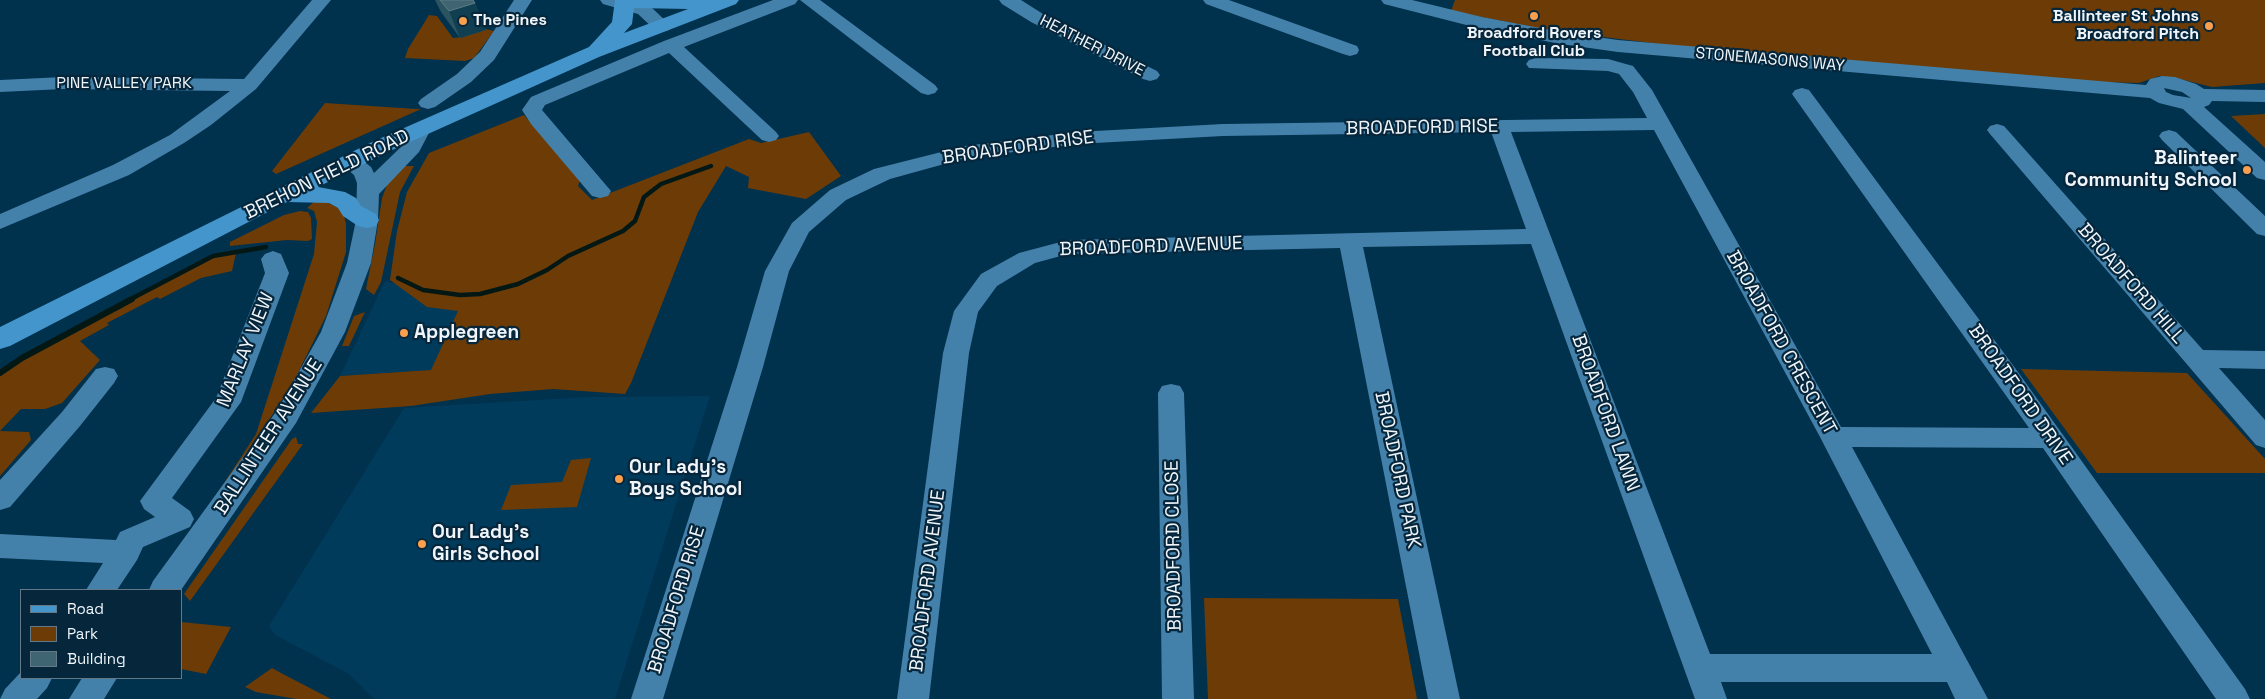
<!DOCTYPE html>
<style>
body{margin:0}
#map{position:relative;width:2265px;height:699px;overflow:hidden;background:#00314d;font-family:"Space Grotesk",sans-serif}
canvas{display:block}
.legend{position:absolute;left:20px;top:589px;width:162px;height:90px;box-sizing:border-box;background:#05263b;border:1px solid #637987;margin:0;padding:6px 9px;list-style:none;font-size:15px;color:#eff5fa}
.legend li{display:flex;align-items:center;gap:10px;height:25px}
.legend b{width:25px;border:1px solid #637987}
</style>
<div id="map">
<canvas width="2265" height="699"></canvas>
<ul class="legend">
<li><b style="height:6px;background:#4395cb"></b>Road</li>
<li><b style="height:14px;background:#6d3c06"></b>Park</li>
<li><b style="height:14px;background:#406572"></b>Building</li>
</ul>
</div>
<script>
const ctx = document.querySelector('canvas').getContext('2d');
ctx.lineJoin = 'round';
function fill(path, color) { ctx.fillStyle = color; ctx.fill(path, 'evenodd'); }
const toPath = rows => new Path2D(rows.map(r => 'M' + r).join(''));
function stroke(path, color, width, dash) { ctx.strokeStyle = color; ctx.lineWidth = width; ctx.lineCap = dash ? 'butt' : 'round'; ctx.setLineDash(dash || []); ctx.stroke(path); }
function write(font, color, halo, rows, align = 'center') {
  ctx.font = font + ' "Space Grotesk",sans-serif'; ctx.lineWidth = 4.5; ctx.setLineDash([]); ctx.textBaseline = 'middle'; ctx.strokeStyle = halo; ctx.fillStyle = color; for (const [text, x, y, turn = 0] of rows) {
    ctx.save(); ctx.translate(x, y); ctx.rotate((+turn || 0) * Math.PI / 180); ctx.textAlign = isNaN(turn) ? turn : align; if (halo) ctx.strokeText(text, 0, 0); ctx.fillText(text, 0, 0); ctx.restore();
  }
}
const built = toPath([
 [385,281,463,302,431,370,340,376],
 [710,396,615,699,374,699,349,674,275,635,269,626,404,408,588,397]
]);
const green = toPath([
 [1455,0,2265,0,2265,83,2212,87,2180,79,2159,76,2139,83,2100,82,1691,48,1548,30,1451,11],
 [429,15,437,16,453,38,462,37,486,29,494,31,474,58,465,61,405,58,408,49],
 [325,103,416,109,421,109,276,174,272,171],
 [2265,114,2265,148,2231,116],
 [524,115,580,180,578,186,592,200,749,139,761,143,809,132,841,176,806,199,748,188,749,177,726,166,698,212,631,383,625,394,553,389,490,394,411,406,311,413,340,376,431,370,458,311,427,307,390,280,397,231,407,192,429,153],
 [401,166,414,166,400,192,381,282,374,295,366,289,375,244,382,198,388,182],
 [316,200,325,201,340,209,344,215,346,224,346,252,326,316,292,385,237,468,215,497,256,434,314,254,317,222,314,211,307,208],
 [300,211,308,212,311,218,312,239,308,241,287,240,230,246,230,242,284,215],
 [236,253,232,271,201,278,160,299,157,297,107,323,109,325,80,341,100,360,62,403,45,409,21,409,0,431,29,432,31,440,0,476,0,369,206,259],
 [365,312,349,346,342,346,354,316],
 [2021,369,2187,373,2265,459,2265,473,2097,473],
 [296,437,298,444,303,444,190,601,184,594,292,439],
 [591,458,577,507,501,510,511,485,562,482,571,460],
 [1204,598,1398,599,1417,699,1208,699],
 [181,622,231,627,206,674,181,669],
 [272,668,281,673,331,699,296,699,256,692,245,687]
]);
const streamFar1 = toPath([
 [398,278,423,290,460,295,480,294,518,284,547,270,568,256,623,231,635,221,644,197,661,184,711,166],
 [129,300,213,256,266,247]
]);
const stream = toPath([
 [0,373,22,358,132,299]
]);
const minor = toPath([
 [312,0,331,0,256,89,211,125,184,143,129,175,0,229,0,214,113,165,170,135,230,91,63,89,0,92,0,80,63,77,244,79,312,0],
 [514,0,532,0,494,60,471,82,435,107,428,109,421,107,418,103,421,99,457,74,480,52,514,0],
 [600,0,632,0,641,2,650,6,671,26,669,30,662,32,655,30,638,14,603,4,600,0],
 [773,0,798,0,795,4,684,47,776,132,779,136,776,140,769,142,762,140,669,53,545,105,542,110,611,191,608,196,600,198,592,196,531,124,522,110,531,97,664,41,773,0],
 [800,0,820,0,935,85,938,89,935,93,928,95,921,93,800,0],
 [999,0,1021,0,1043,14,1157,71,1160,75,1157,79,1150,81,1143,79,1031,22,1002,4,999,0],
 [1203,0,1229,0,1357,46,1359,50,1357,54,1350,56,1343,54,1206,4,1203,0],
 [1381,0,1412,0,1482,17,1561,32,1618,40,2146,85,2150,79,2162,76,2175,77,2196,84,2204,89,2265,90,2265,102,2212,101,2209,105,2204,107,2265,162,2265,180,2257,178,2183,109,2159,103,2150,98,1618,52,1561,44,1482,29,1384,4,1381,0],
 [2164,88,2182,92,2191,98,2173,95,2166,92,2164,88],
 [1536,58,1608,59,1633,66,1652,90,1841,427,2029,428,1792,94,1795,90,1802,88,1809,90,2015,368,2245,689,2250,699,2216,699,2043,448,1852,447,1988,699,1955,699,1947,682,1721,682,1727,699,1695,699,1531,244,1363,247,1460,699,1428,699,1340,248,1068,254,1035,263,997,286,978,312,969,353,929,699,897,699,943,353,954,311,981,274,1019,253,1068,240,1526,229,1491,132,1223,136,1077,144,966,158,890,179,846,200,809,232,789,271,763,367,663,699,631,699,737,367,765,271,792,223,830,190,874,169,965,146,1077,132,1223,124,1647,118,1633,92,1619,74,1608,71,1529,68,1526,64,1529,60,1536,58],
 [1654,130,1820,437,1932,654,1710,654,1511,132,1654,130],
 [1997,124,2004,126,2203,350,2265,351,2265,369,2219,368,2265,420,2265,448,2256,445,1990,134,1987,130,1990,126,1997,124],
 [420,125,427,127,430,131,419,152,379,194,378,220,371,263,345,332,296,423,181,590,149,590,153,581,278,409,321,332,347,263,356,220,357,183,354,175,339,162,342,157,350,156,358,157,371,167,374,173,403,145,413,127,420,125],
 [2169,130,2176,132,2265,216,2265,236,2257,234,2162,140,2159,136,2162,132,2169,130],
 [273,251,281,254,289,273,241,402,172,498,190,511,194,519,190,527,143,547,137,560,117,590,86,590,103,563,0,558,0,534,116,540,120,532,155,517,144,509,140,501,216,398,265,273,261,259,265,254,273,251],
 [105,367,114,369,118,376,114,383,80,426,10,507,0,510,0,480,62,412,96,369,105,367],
 [1171,384,1180,386,1184,393,1194,699,1162,699,1158,393,1162,386,1171,384],
 [21,672,21,678,52,678,47,688,37,699,0,699,5,689,21,672],
 [82,678,117,678,104,699,69,699,82,678]
]);
const major = toPath([
 [615,0,739,0,736,4,599,57,388,152,318,187,345,192,356,198,361,206,376,214,379,220,376,226,367,228,358,226,343,216,338,208,329,203,287,202,10,346,0,349,0,327,372,142,589,47,612,22,615,0],
 [634,8,688,9,624,33,632,24,634,8]
]);
const wall = toPath([
 [435,0,473,0,475,3,486,30,460,38,441,12]
]);
const shadedWall = toPath([
 [475,3,486,30,460,38,449,11]
]);
const building = toPath([
 [440,0,473,0,475,3,449,11,440,0]
]);
const markers = [
 [1534,16,5,"#f99f4d"],
 [463,21,5,"#f99f4d"],
 [2209,26,5,"#f99f4d"],
 [2247,170,5,"#f99f4d"],
 [404,333,5,"#f99f4d"],
 [619,479,5,"#f99f4d"],
 [422,544,5,"#f99f4d"]
];
const farPoinames = [
 ["Ballinteer St Johns",2199,17],
 ["Broadford Pitch",2199,35],
 ["The Pines",473,21,"left"],
 ["Broadford Rovers",1534,34,"center"],
 ["Football Club",1534,52,"center"]
];
const farStreetnames = [
 ["HEATHER DRIVE",1092,46,27],
 ["STONEMASONS WAY",1770,60,5],
 ["PINE VALLEY PARK",124,84]
];
const streetNames = [
 ["BROADFORD RISE",1422,128,-1],
 ["BROADFORD RISE",1018,148,-8],
 ["BREHON FIELD ROAD",327,175,-26],
 ["BROADFORD AVENUE",1151,247,-2],
 ["BROADFORD HILL",2131,284,49],
 ["BROADFORD CRESCENT",1781,343,61],
 ["MARLAY VIEW",246,350,-68],
 ["BROADFORD DRIVE",2020,395,55],
 ["BROADFORD LAWN",1605,413,70],
 ["BALLINTEER AVENUE",269,437,-57],
 ["BROADFORD PARK",1397,470,78],
 ["BROADFORD CLOSE",1174,546,-91],
 ["BROADFORD AVENUE",928,581,-83],
 ["BROADFORD RISE",677,600,-73]
];
const poiNames = [
 ["Balinteer",2237,159,"right"],
 ["Community School",2237,181,"right"],
 ["Applegreen",414,333],
 ["Our Lady's",629,468],
 ["Boys School",629,490],
 ["Our Lady's",432,533],
 ["Girls School",432,555]
];
fill(built, '#003b5c');
fill(green, '#6d3c06');
stroke(streamFar1, '#031815', 4.5);
stroke(stream, '#031815', 6);
fill(minor, '#4481aa');
fill(major, '#4395cb');
fill(wall, '#2b5461');
fill(shadedWall, '#113f52');
fill(building, '#406572');
stroke(building, '#5b7c87', 1);
for (const [x, y, r, color] of markers) { const dot = new Path2D(); dot.arc(x, y, r, 0, 2 * Math.PI); ctx.fillStyle = color; ctx.fill(dot); stroke(dot, '#05263b', 2); }
write('bold 16px', '#eff5fa', '#05263b', farPoinames, 'right');
write('16px', '#eff5fa', '#05263b', farStreetnames);
write('19px', '#eff5fa', '#05263b', streetNames);
write('bold 19px', '#eff5fa', '#05263b', poiNames, 'left');
</script>
